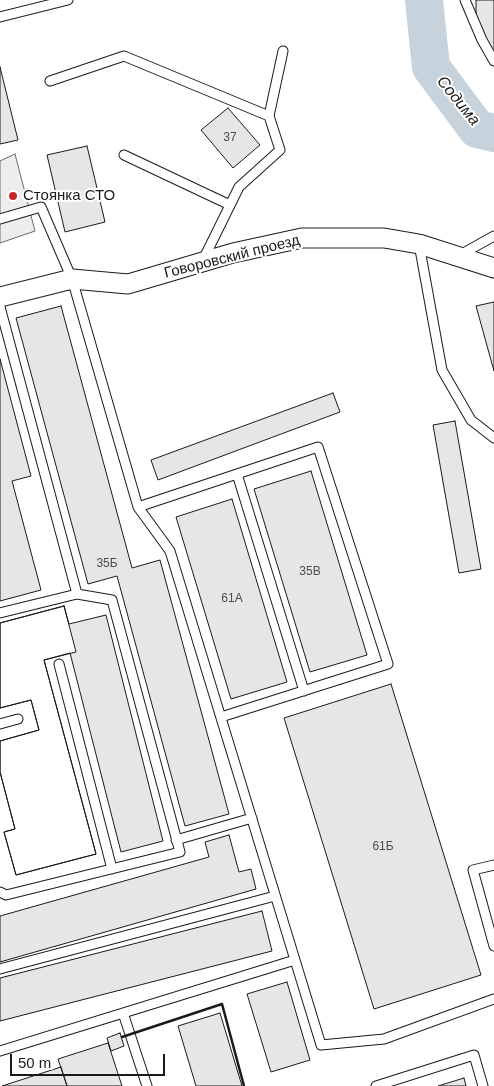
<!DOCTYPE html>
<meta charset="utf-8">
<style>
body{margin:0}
#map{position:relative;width:494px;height:1086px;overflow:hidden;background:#fff;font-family:Arial,sans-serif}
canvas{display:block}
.scale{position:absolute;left:10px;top:1054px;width:155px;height:22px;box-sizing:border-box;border:2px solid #1a1a1a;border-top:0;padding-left:6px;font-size:15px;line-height:18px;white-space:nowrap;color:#1a1a1a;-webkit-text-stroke:4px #fff;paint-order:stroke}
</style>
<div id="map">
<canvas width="494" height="1086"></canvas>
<div class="scale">50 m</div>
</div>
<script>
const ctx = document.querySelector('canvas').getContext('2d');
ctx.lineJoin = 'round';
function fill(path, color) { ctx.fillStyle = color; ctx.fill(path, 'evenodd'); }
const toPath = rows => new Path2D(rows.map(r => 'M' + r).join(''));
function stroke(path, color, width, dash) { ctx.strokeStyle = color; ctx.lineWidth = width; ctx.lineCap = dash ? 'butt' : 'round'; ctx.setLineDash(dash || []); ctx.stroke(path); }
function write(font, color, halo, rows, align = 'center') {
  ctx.font = font + ' Arial,sans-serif'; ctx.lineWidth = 4; ctx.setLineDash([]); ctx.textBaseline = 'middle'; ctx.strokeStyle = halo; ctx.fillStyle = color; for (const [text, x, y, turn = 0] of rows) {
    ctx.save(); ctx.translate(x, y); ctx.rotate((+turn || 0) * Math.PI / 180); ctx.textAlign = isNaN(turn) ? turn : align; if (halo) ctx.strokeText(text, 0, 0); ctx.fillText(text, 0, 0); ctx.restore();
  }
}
const parking = toPath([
 [15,154,35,231,0,243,0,161,15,154]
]);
const river = toPath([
 [424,0,431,67,477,129,494,133]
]);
const building = toPath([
 [476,0,494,0,494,53,489,47,476,17,476,0],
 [0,67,18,140,0,144,0,67],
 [228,108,260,145,233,168,201,130,228,108],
 [87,146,105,222,65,232,47,155,87,146],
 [494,302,494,371,476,306,494,302],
 [61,306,132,568,160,560,229,814,185,826,117,576,88,584,16,318,61,306],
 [0,359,31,476,12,481,41,590,0,601,0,359],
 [333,393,340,412,158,480,151,460,333,393],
 [455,421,481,569,459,573,433,425,455,421],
 [311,471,367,655,310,672,254,489,311,471],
 [232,499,287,682,231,699,176,517,232,499],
 [64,606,69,624,106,615,163,841,121,852,70,653,44,660,96,854,16,875,4,832,15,829,0,772,0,741,39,730,31,700,0,708,0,623,64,606],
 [64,606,76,652,44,660,96,854,16,875,4,832,15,829,0,772,0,741,39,730,31,700,0,708,0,623,64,606],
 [391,684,481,975,374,1009,284,718,391,684],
 [229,835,239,872,251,869,256,889,0,962,0,916,209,857,205,842,229,835],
 [262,911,272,951,0,1021,0,978,262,911],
 [287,982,310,1060,271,1072,247,994,287,982],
 [220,1013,242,1086,196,1086,178,1026,220,1013],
 [120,1033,124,1046,111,1051,107,1038,120,1033],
 [108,1043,122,1086,67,1086,58,1059,108,1043],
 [61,1067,67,1086,2,1086,61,1067],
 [464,1078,466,1086,438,1086,464,1078]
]);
const service = toPath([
 [465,0,482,40,494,61],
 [0,17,68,0],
 [50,81,124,56,269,116],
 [124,155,230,205],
 [0,219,41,207,72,279,138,507,170,551,321,1045,384,1039,494,999],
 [419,244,442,370,471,420,494,438],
 [460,255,494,236],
 [203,260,239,187,280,150,269,116,283,51],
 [0,307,77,594,112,600,180,852,6,895,0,892],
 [237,474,304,691],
 [138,507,318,447,388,664,221,717],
 [0,613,77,594],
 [59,664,112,869],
 [0,724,18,719],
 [176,840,252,818],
 [494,865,473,870,494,946],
 [0,969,275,896],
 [123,1013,147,1086],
 [0,1051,295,960],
 [376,1086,474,1055,483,1086]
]);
const minor = toPath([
 [0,297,72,279,128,284,233,253,302,238,384,238,419,244,494,268]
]);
const wall = toPath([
 [122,1037,222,1004,244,1086]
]);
const markers = [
 [13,196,5,"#c62828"]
];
const numberNames = [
 ["37",230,138],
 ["35Б",107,564],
 ["35В",310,572],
 ["61А",232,599],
 ["61Б",383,847]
];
const poiNames = [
 ["Стоянка СТО",23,196]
];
const streetNames = [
 ["Говоровский проезд",232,257,-14]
];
const waterNames = [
 ["Содима",458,101,51]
];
fill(parking, '#ededed');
stroke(parking, '#6a6a6a', 1);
stroke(river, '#c6d2dc', 38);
fill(building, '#e6e6e6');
stroke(building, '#1a1a1a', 1);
stroke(service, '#1a1a1a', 11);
stroke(minor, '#1a1a1a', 21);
stroke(service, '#fff', 9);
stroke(minor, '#fff', 19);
stroke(wall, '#1a1a1a', 2.5);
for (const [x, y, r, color] of markers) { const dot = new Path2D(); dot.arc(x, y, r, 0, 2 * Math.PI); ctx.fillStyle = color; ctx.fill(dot); stroke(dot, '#fff', 2); }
write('12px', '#4d4d4d', null, numberNames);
write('15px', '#1a1a1a', '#fff', poiNames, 'left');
write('15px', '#1a1a1a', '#fff', streetNames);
write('italic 16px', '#1a1a1a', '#fff', waterNames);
</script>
